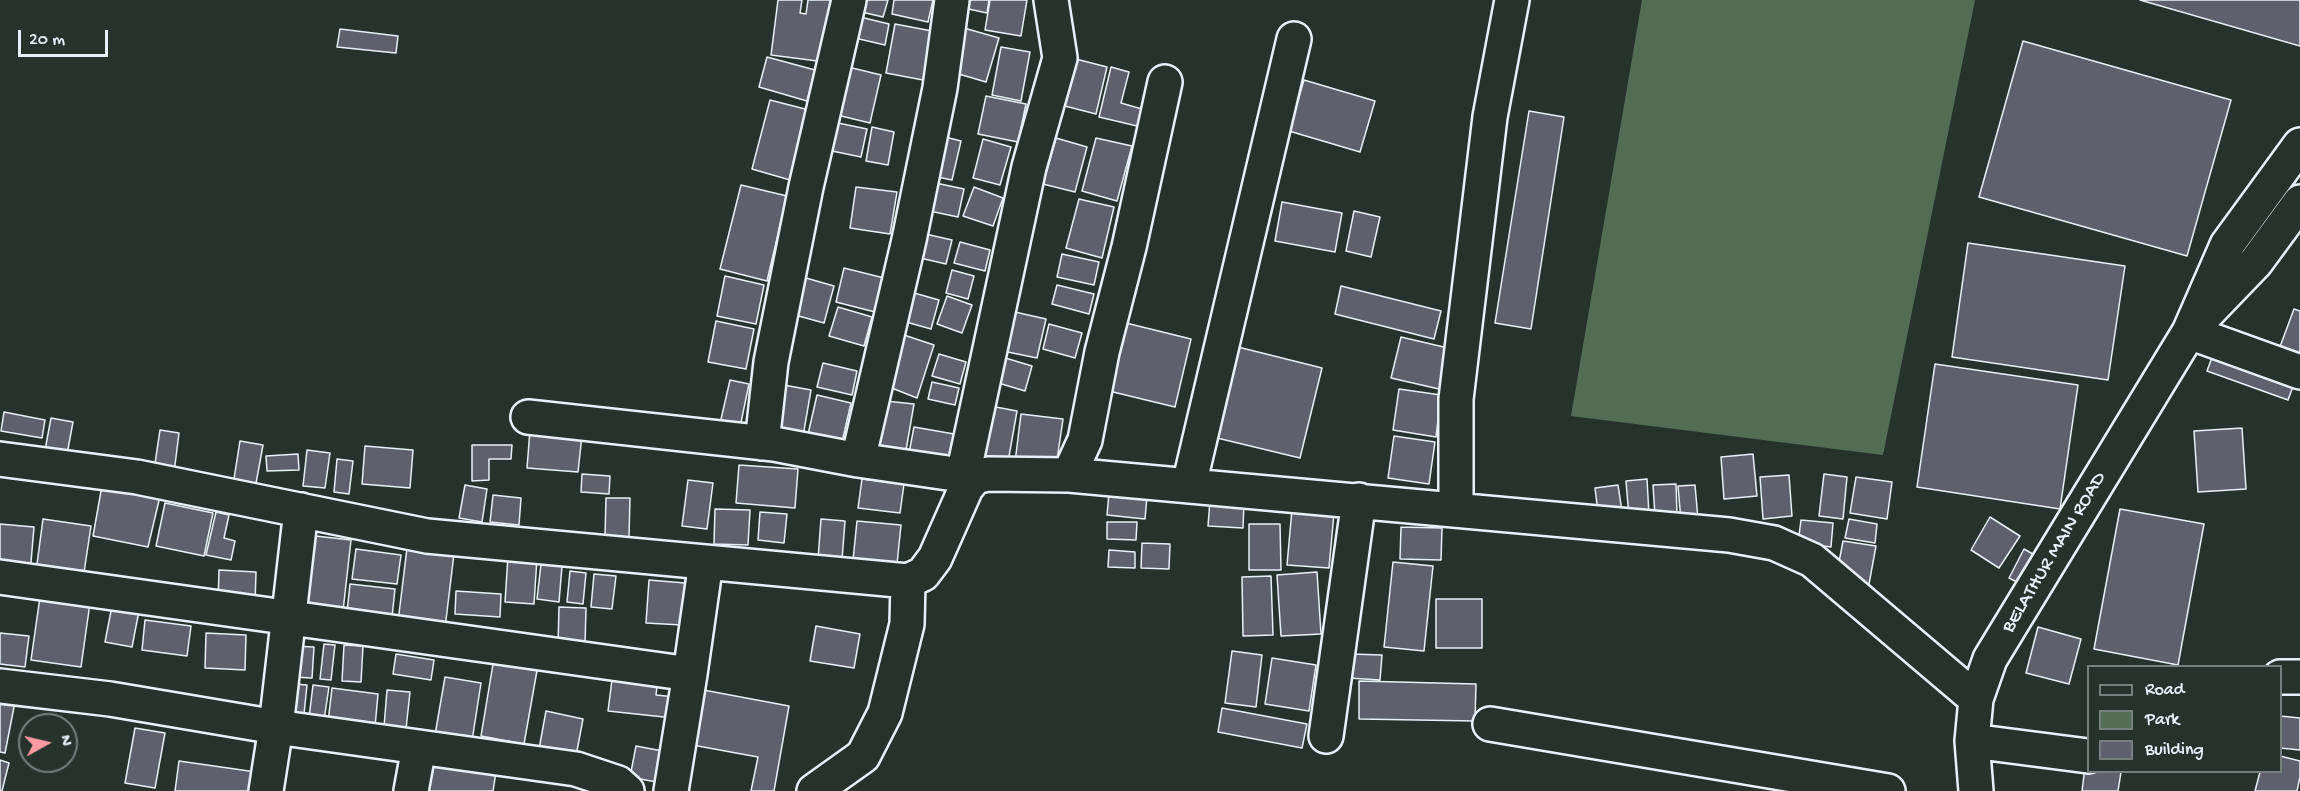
<!DOCTYPE html>
<style>
body{margin:0}
#map{position:relative;width:2300px;height:791px;overflow:hidden;background:#26332d;font-family:"Gochi Hand",sans-serif}
canvas{display:block}
.legend{position:absolute;left:2087px;top:665px;width:195px;height:108px;box-sizing:border-box;background:#26332d;border:2px solid #747f7e;margin:0;padding:8px 10px;list-style:none;font-size:18px;color:#e8f1f8}
.legend li{display:flex;align-items:center;gap:12px;height:30px}
.legend b{width:30px;border:2px solid #747f7e}
.north{position:absolute;left:18px;top:713px;width:60px;height:60px;box-sizing:border-box;background:#26332d;border:2px solid #747f7e;border-radius:50%;rotate:82deg;font-size:16px;font-weight:700;line-height:24px;text-align:center;color:#e8f1f8}
.north::after{content:'';display:block;margin:auto;width:21px;height:27px;background:#ff9aa2;clip-path:polygon(50% 0,100% 100%,50% 72%,0 100%)}
.scale{position:absolute;left:18px;top:30px;width:90px;height:27px;box-sizing:border-box;border:3px solid #e8f1f8;border-top:0;padding-left:8px;font-size:18px;line-height:21px;white-space:nowrap;color:#e8f1f8;-webkit-text-stroke:4px #26332d;paint-order:stroke}
</style>
<div id="map">
<canvas width="2300" height="791"></canvas>
<ul class="legend">
<li><b style="height:8px;background:#26332d"></b>Road</li>
<li><b style="height:16px;background:#526d54"></b>Park</li>
<li><b style="height:16px;background:#5e606d"></b>Building</li>
</ul>
<div class="north">N</div>
<div class="scale">20 m</div>
</div>
<script>
const ctx = document.querySelector('canvas').getContext('2d');
ctx.lineJoin = 'round';
function fill(path, color) { ctx.fillStyle = color; ctx.fill(path, 'evenodd'); }
const toPath = rows => new Path2D(rows.map(r => 'M' + r).join(''));
function stroke(path, color, width, dash) { ctx.strokeStyle = color; ctx.lineWidth = width; ctx.lineCap = dash ? 'butt' : 'round'; ctx.setLineDash(dash || []); ctx.stroke(path); }
function write(font, color, halo, rows, align = 'center') {
  ctx.font = font + ' "Gochi Hand",sans-serif'; ctx.lineWidth = 4.5; ctx.setLineDash([]); ctx.textBaseline = 'middle'; ctx.strokeStyle = halo; ctx.fillStyle = color; for (const [text, x, y, turn = 0] of rows) {
    ctx.save(); ctx.translate(x, y); ctx.rotate((+turn || 0) * Math.PI / 180); ctx.textAlign = isNaN(turn) ? turn : align; if (halo) ctx.strokeText(text, 0, 0); ctx.fillText(text, 0, 0); ctx.restore();
  }
}
const green = toPath([
 [1642,0,1975,0,1883,455,1571,416]
]);
const building = toPath([
 [778,0,802,0,800,13,806,14,808,0,833,0,825,62,771,55,778,0],
 [855,0,888,0,883,17,853,10,855,0],
 [894,0,933,0,928,22,892,14,894,0],
 [956,0,989,0,987,13,955,6,956,0],
 [990,0,1027,0,1021,36,985,30,990,0],
 [2140,0,2300,0,2300,46,2140,0],
 [860,17,889,24,885,45,855,38,860,17],
 [895,24,932,31,923,80,886,73,895,24],
 [964,28,999,38,986,82,952,72,964,28],
 [340,29,398,36,396,53,337,47,340,29],
 [2023,41,2231,100,2187,256,1979,197,2023,41],
 [1001,47,1030,52,1021,101,992,95,1001,47],
 [767,57,815,70,807,101,759,87,767,57],
 [1072,58,1107,67,1096,114,1061,105,1072,58],
 [840,65,881,75,870,123,829,113,840,65],
 [1111,67,1129,72,1121,103,1142,109,1137,126,1099,117,1111,67],
 [1304,80,1375,101,1360,152,1289,131,1304,80],
 [986,96,1026,104,1018,142,978,134,986,96],
 [770,100,809,110,790,180,752,169,770,100],
 [1529,111,1564,117,1531,329,1495,323,1529,111],
 [838,123,867,129,861,157,832,151,838,123],
 [872,127,894,132,888,165,866,161,872,127],
 [937,135,961,141,952,180,928,175,937,135],
 [1056,138,1087,147,1075,192,1043,184,1056,138],
 [1096,138,1132,146,1117,201,1082,191,1096,138],
 [983,139,1011,147,1000,185,973,178,983,139],
 [931,182,964,189,958,217,925,210,931,182],
 [741,185,787,196,767,281,720,269,741,185],
 [856,187,897,192,890,234,850,228,856,187],
 [974,187,1003,198,993,226,963,216,974,187],
 [1079,199,1114,207,1102,258,1066,248,1079,199],
 [1282,202,1342,213,1335,252,1275,241,1282,202],
 [1354,211,1380,217,1371,257,1346,251,1354,211],
 [921,233,952,240,946,264,916,257,921,233],
 [960,242,990,250,985,271,954,263,960,242],
 [1968,243,2125,266,2108,380,1952,357,1968,243],
 [1062,254,1099,262,1094,285,1057,277,1062,254],
 [844,268,884,278,875,312,836,302,844,268],
 [952,270,974,276,968,299,946,293,952,270],
 [725,276,764,285,756,324,717,316,725,276],
 [806,278,834,286,824,323,795,315,806,278],
 [1057,285,1094,294,1089,314,1052,304,1057,285],
 [1341,286,1441,311,1434,339,1335,314,1341,286],
 [907,291,939,300,931,329,899,320,907,291],
 [947,296,972,305,962,333,937,324,947,296],
 [838,307,872,317,864,346,829,336,838,307],
 [2294,309,2300,311,2300,355,2278,352,2294,309],
 [1006,310,1046,319,1037,358,998,350,1006,310],
 [716,321,754,329,746,369,708,362,716,321],
 [1126,323,1191,339,1175,407,1109,391,1126,323],
 [1049,324,1082,333,1075,358,1043,349,1049,324],
 [892,331,934,345,917,398,879,383,892,331],
 [1401,337,1448,348,1439,389,1391,378,1401,337],
 [1234,346,1322,368,1300,458,1213,437,1234,346],
 [2214,352,2295,381,2288,400,2207,371,2214,352],
 [939,354,966,362,960,384,932,376,939,354],
 [992,354,1032,366,1025,391,985,379,992,354],
 [823,363,857,371,852,395,817,387,823,363],
 [1935,364,2078,385,2060,509,1917,487,1935,364],
 [730,380,749,384,739,432,719,428,730,380],
 [932,382,959,388,955,405,928,399,932,382],
 [773,383,811,390,802,442,763,436,773,383],
 [1399,389,1441,395,1436,437,1393,430,1399,389],
 [817,395,851,403,840,451,806,443,817,395],
 [876,400,914,404,904,462,866,456,876,400],
 [980,404,1017,411,1008,462,970,455,980,404],
 [4,412,45,420,42,438,1,431,4,412],
 [1021,414,1063,419,1056,467,1015,462,1021,414],
 [51,418,73,422,65,465,43,461,51,418],
 [914,427,954,434,949,465,908,458,914,427],
 [2242,428,2246,489,2198,492,2194,431,2242,428],
 [160,430,179,433,174,473,154,470,160,430],
 [530,430,582,435,578,472,527,468,530,430],
 [1394,436,1435,442,1429,484,1388,478,1394,436],
 [240,441,263,445,255,489,233,485,240,441],
 [472,445,512,445,511,459,489,459,489,480,472,481,472,445],
 [365,446,413,450,410,488,362,484,365,446],
 [307,450,330,453,325,488,303,486,307,450],
 [298,454,299,470,267,471,266,456,298,454],
 [1753,454,1757,496,1724,499,1721,457,1753,454],
 [337,459,353,461,349,494,334,492,337,459],
 [739,465,798,469,795,508,736,503,739,465],
 [582,474,610,476,609,494,581,492,582,474],
 [1824,474,1847,477,1843,519,1819,516,1824,474],
 [1789,475,1792,516,1763,519,1760,477,1789,475],
 [1856,477,1892,482,1887,519,1850,513,1856,477],
 [862,479,904,484,900,513,858,508,862,479],
 [1647,479,1649,515,1629,517,1626,481,1647,479],
 [103,480,161,492,148,547,93,536,103,480],
 [688,480,713,483,707,529,682,526,688,480],
 [1676,484,1677,514,1655,516,1653,485,1676,484],
 [465,485,487,489,482,522,459,518,465,485],
 [1618,485,1623,518,1599,521,1595,488,1618,485],
 [1695,485,1698,519,1681,521,1678,486,1695,485],
 [1109,493,1147,497,1145,519,1107,515,1109,493],
 [493,495,521,498,519,525,490,522,493,495],
 [606,498,630,498,629,537,605,536,606,498],
 [1210,500,1244,502,1243,528,1208,526,1210,500],
 [165,503,213,513,204,556,156,546,165,503],
 [715,509,750,510,748,545,714,544,715,509],
 [1292,509,1334,513,1329,568,1287,565,1292,509],
 [2120,509,2204,524,2178,665,2094,649,2120,509],
 [216,512,229,515,224,538,235,541,231,560,206,555,216,512],
 [760,512,787,514,784,543,758,540,760,512],
 [1990,517,2020,536,1999,568,1971,550,1990,517],
 [43,519,91,526,82,586,35,579,43,519],
 [821,519,845,521,842,560,818,559,821,519],
 [1849,519,1877,524,1875,543,1845,538,1849,519],
 [1801,520,1833,523,1831,547,1798,543,1801,520],
 [857,521,901,525,897,564,853,560,857,521],
 [1107,522,1137,522,1136,540,1107,539,1107,522],
 [0,524,34,527,30,574,0,572,0,524],
 [1249,524,1280,524,1281,570,1249,570,1249,524],
 [1401,527,1442,528,1441,560,1400,559,1401,527],
 [298,534,351,540,343,611,290,604,298,534],
 [1843,541,1876,546,1869,584,1836,578,1843,541],
 [1142,543,1170,544,1169,569,1141,568,1142,543],
 [407,548,454,554,445,628,398,622,407,548],
 [356,549,401,555,397,584,352,579,356,549],
 [2024,549,2040,558,2025,586,2009,578,2024,549],
 [1109,550,1135,552,1135,568,1108,567,1109,550],
 [508,556,537,558,534,604,505,602,508,556],
 [1393,562,1433,566,1424,651,1384,647,1393,562],
 [541,564,562,566,559,602,537,599,541,564],
 [219,570,256,572,255,605,218,603,219,570],
 [570,571,586,573,583,604,567,602,570,571],
 [1317,572,1321,634,1281,636,1277,575,1317,572],
 [594,574,616,576,612,609,591,607,594,574],
 [1271,576,1273,635,1243,636,1242,577,1271,576],
 [649,580,685,583,682,625,646,623,649,580],
 [350,584,395,589,392,617,347,612,350,584],
 [456,591,501,594,500,617,455,614,456,591],
 [40,597,90,603,81,667,31,660,40,597],
 [1436,599,1482,599,1482,648,1436,648,1436,599],
 [112,606,139,611,132,647,105,642,112,606],
 [559,607,586,608,585,645,558,645,559,607],
 [145,620,191,626,187,656,142,650,145,620],
 [816,626,860,634,854,668,810,661,816,626],
 [2038,627,2081,639,2069,684,2026,673,2038,627],
 [0,633,29,636,25,667,0,664,0,633],
 [206,633,246,635,245,670,205,668,206,633],
 [324,644,335,645,331,680,320,679,324,644],
 [344,645,363,646,361,682,342,681,344,645],
 [294,646,314,647,312,678,292,677,294,646],
 [1232,651,1262,655,1256,707,1225,703,1232,651],
 [396,654,434,660,431,680,393,674,396,654],
 [1350,654,1382,655,1380,680,1348,678,1350,654],
 [494,658,538,665,524,744,481,736,494,658],
 [1272,658,1316,665,1309,711,1265,704,1272,658],
 [613,672,658,677,656,695,675,697,673,718,608,711,613,672],
 [445,677,481,683,472,741,435,735,445,677],
 [1359,681,1476,684,1475,721,1359,719,1359,681],
 [282,683,307,685,304,714,280,712,282,683],
 [313,685,329,687,324,720,309,718,313,685],
 [332,688,378,694,375,727,328,722,332,688],
 [698,689,789,706,774,791,751,791,758,757,687,744,698,689],
 [387,690,410,692,406,729,384,727,387,690],
 [0,699,15,702,5,753,0,752,0,699],
 [1222,708,1307,724,1302,748,1218,732,1222,708],
 [546,711,583,719,576,756,539,749,546,711],
 [2280,716,2300,718,2300,750,2280,748,2280,716],
 [135,728,165,733,155,788,125,783,135,728],
 [636,746,673,753,667,784,630,777,636,746],
 [2280,756,2300,761,2300,777,2297,791,2255,791,2260,772,2280,772,2280,756],
 [0,760,9,763,2,791,0,791,0,760],
 [179,761,256,772,253,791,175,791,179,761],
 [431,762,496,772,493,791,427,791,431,762],
 [2085,767,2088,772,2121,772,2118,791,2082,791,2085,767]
]);
const minor = toPath([
 [2205,315,2256,262,2300,202],
 [2189,332,2300,372],
 [528,417,774,444,858,460,975,477,988,474,1069,475,1729,535,1774,543,1812,560,1976,699],
 [762,443,771,362,806,187,849,0],
 [0,459,137,477,427,536,908,581,923,574,935,558,966,488,975,477],
 [858,460,909,240,940,88,952,0],
 [963,475,1029,167,1060,58,1051,0],
 [1069,475,1085,440,1102,352,1129,247,1165,82],
 [1189,485,1294,39],
 [1456,509,1456,399,1490,117,1512,0],
 [0,577,690,674,706,562],
 [2280,677,2300,677],
 [0,686,110,699,276,727,576,769,618,783,627,791],
 [1490,724,1888,791],
 [1326,736,1359,500],
 [1972,741,2088,756],
 [266,791,276,727,301,510],
 [411,791,419,747],
 [671,791,690,674],
 [814,791,863,756,885,713,907,624,908,581],
 [1976,791,1972,741,1976,699,1990,659,2189,332,2227,245,2300,145]
]);
const streetNames = [
 ["BELATHUR MAIN ROAD",2055,553,-59]
];
fill(green, '#526d54');
fill(building, '#5e606d');
stroke(building, '#e8f1f8', 1.5);
stroke(minor, '#e8f1f8', 38);
stroke(minor, '#26332d', 33);
write('20px', '#e8f1f8', '#26332d', streetNames);
</script>
